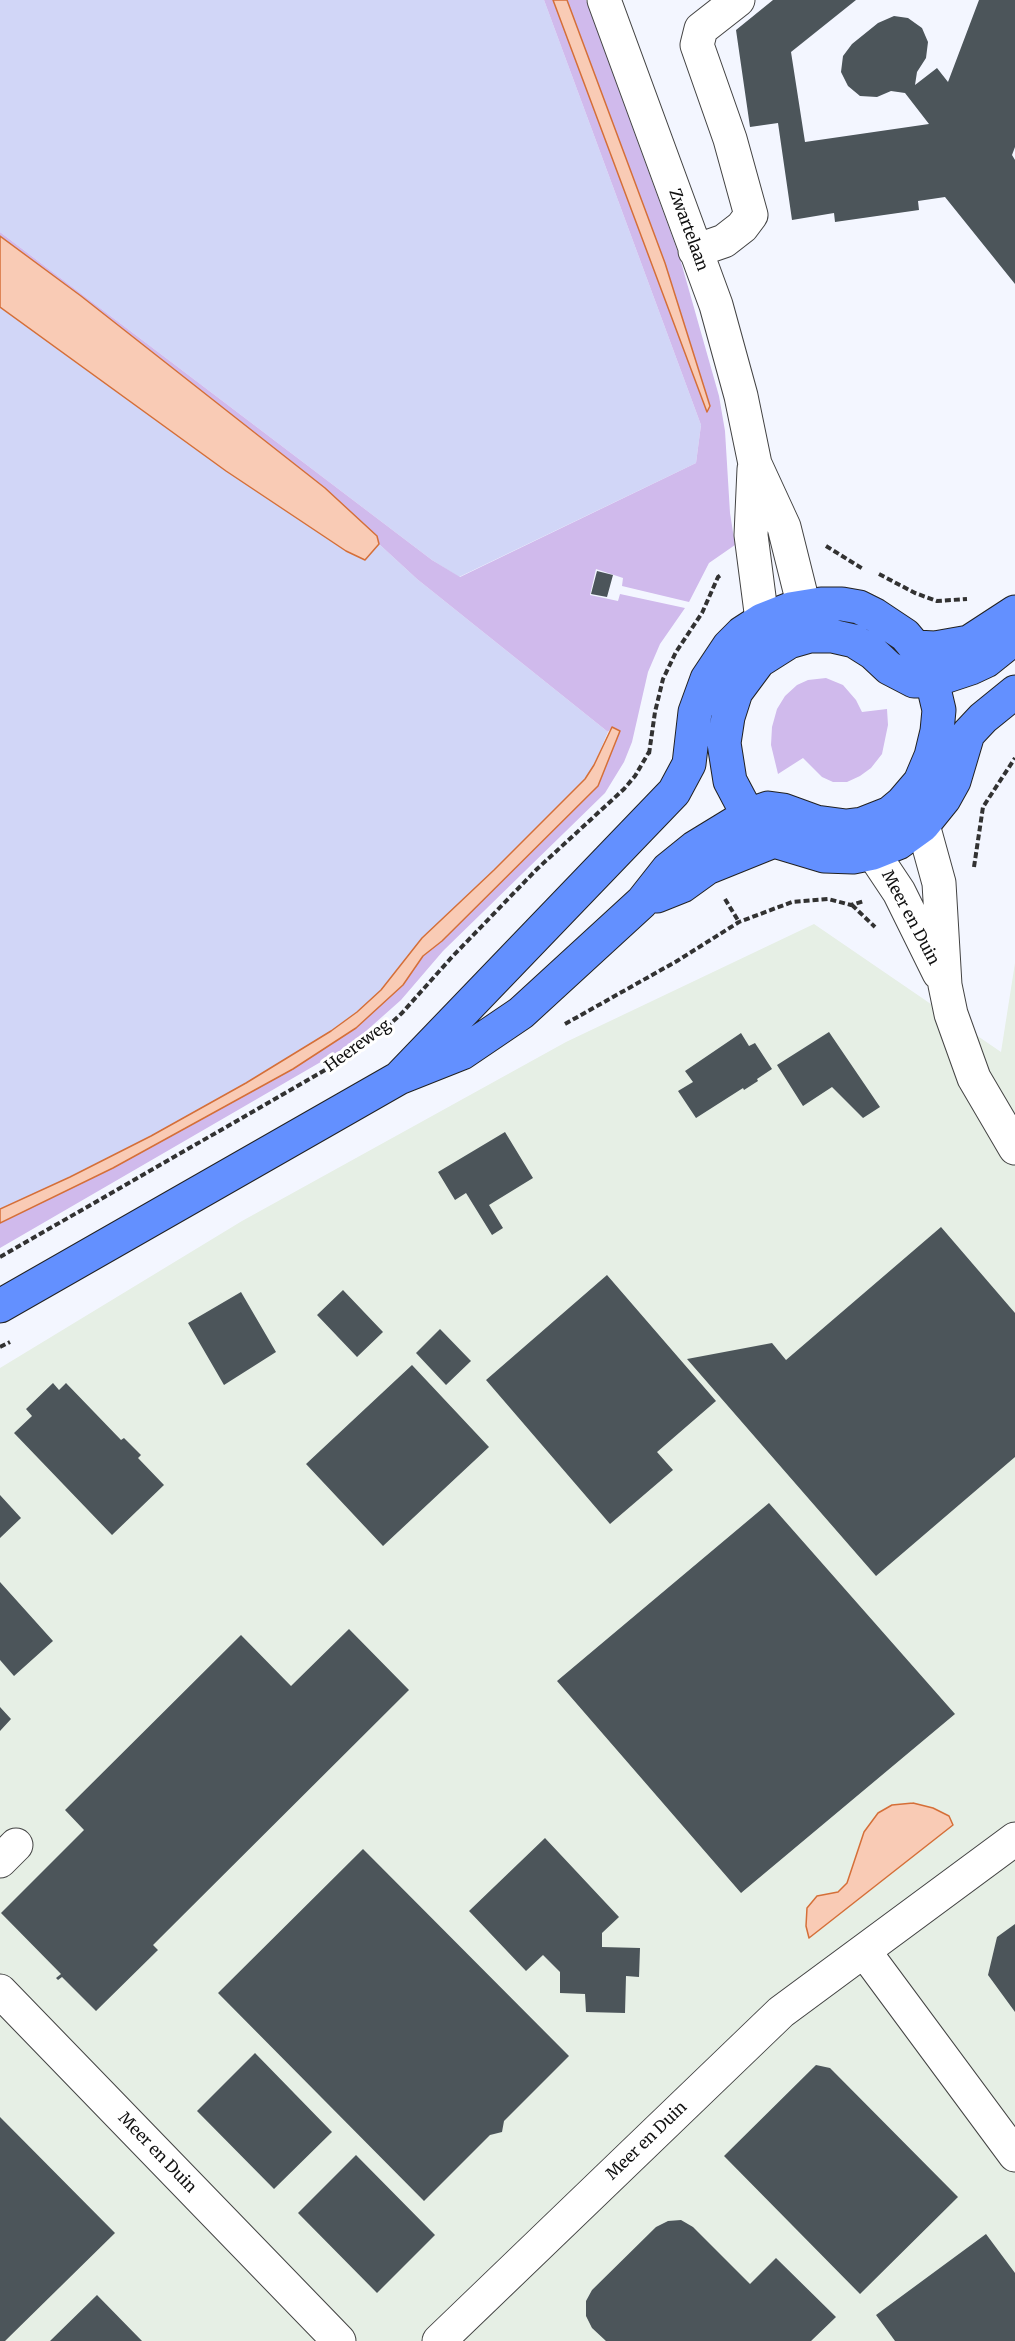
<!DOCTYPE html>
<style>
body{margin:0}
canvas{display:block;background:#f3f6ff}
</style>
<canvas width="1015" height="2341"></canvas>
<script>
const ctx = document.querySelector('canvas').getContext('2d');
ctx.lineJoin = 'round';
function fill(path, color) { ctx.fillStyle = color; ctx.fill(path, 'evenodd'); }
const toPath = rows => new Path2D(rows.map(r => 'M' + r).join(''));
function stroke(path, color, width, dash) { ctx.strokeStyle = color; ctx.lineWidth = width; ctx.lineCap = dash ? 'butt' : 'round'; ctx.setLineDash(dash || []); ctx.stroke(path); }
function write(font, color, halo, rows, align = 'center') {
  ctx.font = font + ' Merriweather,serif'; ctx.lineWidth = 6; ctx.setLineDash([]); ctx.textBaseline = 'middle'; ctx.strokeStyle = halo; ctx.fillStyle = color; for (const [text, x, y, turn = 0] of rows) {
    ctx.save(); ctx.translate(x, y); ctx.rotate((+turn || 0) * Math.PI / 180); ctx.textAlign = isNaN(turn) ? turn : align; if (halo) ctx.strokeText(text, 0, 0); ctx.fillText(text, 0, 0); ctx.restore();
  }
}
const industrial = toPath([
 [814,924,1001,1052,1015,963,1015,2341,0,2341,0,1368,242,1221,566,1042]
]);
const farmland = toPath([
 [0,0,544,0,701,425,696,463,459,577,432,560,0,232],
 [0,307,226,471,346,551,365,560,379,544,417,579,608,732,594,765,585,779,494,870,422,938,381,990,357,1012,331,1031,246,1083,151,1136,70,1177,0,1209]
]);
const green = toPath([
 [544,0,553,0,707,411,665,263,567,0,586,0,679,255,719,396,725,431,730,513,735,545,709,563,689,602,622,586,623,578,596,569,590,595,618,601,620,594,685,608,660,644,648,672,632,742,624,762,605,793,443,951,401,1000,365,1032,338,1052,0,1248,0,1223,113,1168,293,1069,403,985,423,956,442,941,598,786,612,727,608,732,417,579,379,544,377,536,81,296,0,236,0,232,432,560,460,577,696,463,701,425],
 [826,678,843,685,856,700,862,712,887,709,888,725,882,754,871,768,860,776,847,782,833,782,822,777,803,758,778,774,771,745,772,727,777,709,785,696,797,685,808,680]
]);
const water = toPath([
 [553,0,567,0,665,263,710,406,707,412,553,0],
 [0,236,81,296,325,488,377,536,379,544,365,560,346,551,226,471,0,307,0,236],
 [612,727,620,731,598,786,442,941,423,956,403,985,356,1028,293,1069,113,1168,0,1223,0,1209,70,1177,151,1136,246,1083,331,1031,357,1012,381,990,422,938,494,870,585,779,594,765,612,727],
 [913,1803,933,1808,949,1816,953,1825,809,1938,806,1926,807,1908,817,1896,838,1892,847,1883,864,1832,878,1813,892,1805,913,1803]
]);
const building = toPath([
 [773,0,856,0,791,52,805,142,929,124,905,93,891,91,877,97,860,96,848,86,841,72,843,56,852,44,878,23,894,16,908,18,922,28,928,42,926,58,917,72,915,85,937,68,948,82,979,0,1015,0,1015,147,1012,155,1015,160,1015,284,945,197,918,201,919,210,835,222,834,213,792,220,778,123,750,127,736,30],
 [597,571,613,575,607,597,591,594],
 [829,1032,880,1107,863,1118,832,1087,803,1106,777,1065],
 [741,1033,749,1046,755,1043,772,1069,757,1079,758,1081,744,1090,743,1088,696,1118,678,1091,693,1082,685,1071],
 [505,1132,533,1178,489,1205,503,1228,492,1235,466,1193,455,1200,438,1172],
 [941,1227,1015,1313,1015,1457,876,1576,687,1359,772,1343,786,1360],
 [607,1275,716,1401,657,1452,673,1470,610,1524,486,1380],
 [343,1290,383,1332,357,1357,317,1315],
 [241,1292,276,1352,224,1385,188,1323],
 [440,1329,471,1361,446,1385,416,1353],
 [412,1365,489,1447,383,1546,306,1464],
 [53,1383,59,1390,66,1383,121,1440,124,1438,141,1455,138,1458,164,1485,112,1535,14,1433,32,1416,26,1409],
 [0,1495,21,1518,0,1538],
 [769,1503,955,1714,741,1893,557,1681],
 [0,1582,53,1641,14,1676,0,1660],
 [349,1629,409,1690,153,1945,158,1950,96,2011,62,1977,58,1980,56,1978,61,1974,1,1913,84,1830,65,1810,241,1635,291,1686],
 [0,1707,11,1719,0,1731],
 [545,1838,619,1917,602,1933,602,1947,640,1948,639,1977,626,1976,625,2013,586,2012,585,1994,560,1993,560,1972,543,1955,526,1971,469,1911],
 [363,1849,569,2056,504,2121,502,2132,490,2135,424,2201,218,1993],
 [1015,1924,1015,2012,988,1975,997,1937],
 [255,2053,332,2132,274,2189,197,2111],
 [816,2065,830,2068,958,2197,860,2294,724,2156],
 [0,2117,115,2233,5,2341,0,2341],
 [356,2155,435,2235,377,2293,298,2213],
 [681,2220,693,2227,750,2284,776,2258,836,2317,811,2341,606,2341,592,2328,586,2316,586,2301,592,2290,656,2227,668,2221],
 [986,2234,1015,2273,1015,2341,895,2341,876,2315],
 [97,2295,142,2341,50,2341]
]);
const path = toPath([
 [826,546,863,569],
 [879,574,915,593,937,601,967,599],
 [649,754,655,712,663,679,676,652,702,613,718,577,721,575],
 [974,867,983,807,1015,758],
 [725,899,739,922],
 [852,905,875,927],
 [565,1024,677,961,739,922,792,902,828,899,851,905,864,901],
 [0,1257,327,1069,375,1038,402,1013,451,958,537,869,624,789,635,776,649,752],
 [0,1347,10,1342]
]);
const minor = toPath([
 [604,0,716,305,741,396,755,464,784,527,804,607],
 [695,251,724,241,742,227,751,215,730,139,697,45,701,29,738,0],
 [754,469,751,535,762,620],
 [923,825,939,883,945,985,951,1014,974,1078,1015,1148],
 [873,853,899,892,939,973],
 [0,1861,16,1845],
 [864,1951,1015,2155],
 [0,1991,339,2341],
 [439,2341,781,2012,1015,1839]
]);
const major = toPath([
 [1015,638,986,661,971,668,932,681,914,681,889,668,873,653,854,641,832,636,810,636,789,642,759,661,736,692,728,717,724,743,730,781,748,815,774,841,824,856,853,857,873,853,898,843,923,825,944,799,954,781,968,734,983,718,1015,692],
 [915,647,935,648,969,642,1015,612],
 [657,896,682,886,707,868,774,841],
 [0,1306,399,1078,462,1053,521,1013,642,902,668,869,694,848,748,815,768,808,783,810,816,822,846,826,862,824,890,813,902,803,920,782,931,756,937,731,939,710,935,693,923,658,915,647,905,635,875,615,859,607,842,604,821,604,790,609,762,620,742,633,729,646,707,679,695,712,689,764,674,792,399,1078]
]);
const streetNames = [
 ["Zwartelaan",688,230,70],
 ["Meer en Duin",910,918,62],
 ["Heereweg",358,1046,-36],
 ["Meer en Duin",647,2141,-44],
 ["Meer en Duin",157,2153,46]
];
fill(industrial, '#e6efe5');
fill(farmland, '#d1d6f7');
fill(green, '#d0baec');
fill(water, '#f9cbb5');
stroke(water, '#d56f38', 1.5);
fill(building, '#4c555a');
stroke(minor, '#434343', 35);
stroke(major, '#212121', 35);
stroke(path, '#323232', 4, [6, 3]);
stroke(minor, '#fff', 33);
stroke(major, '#6390ff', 33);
write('16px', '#101010', '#fff', streetNames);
</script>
